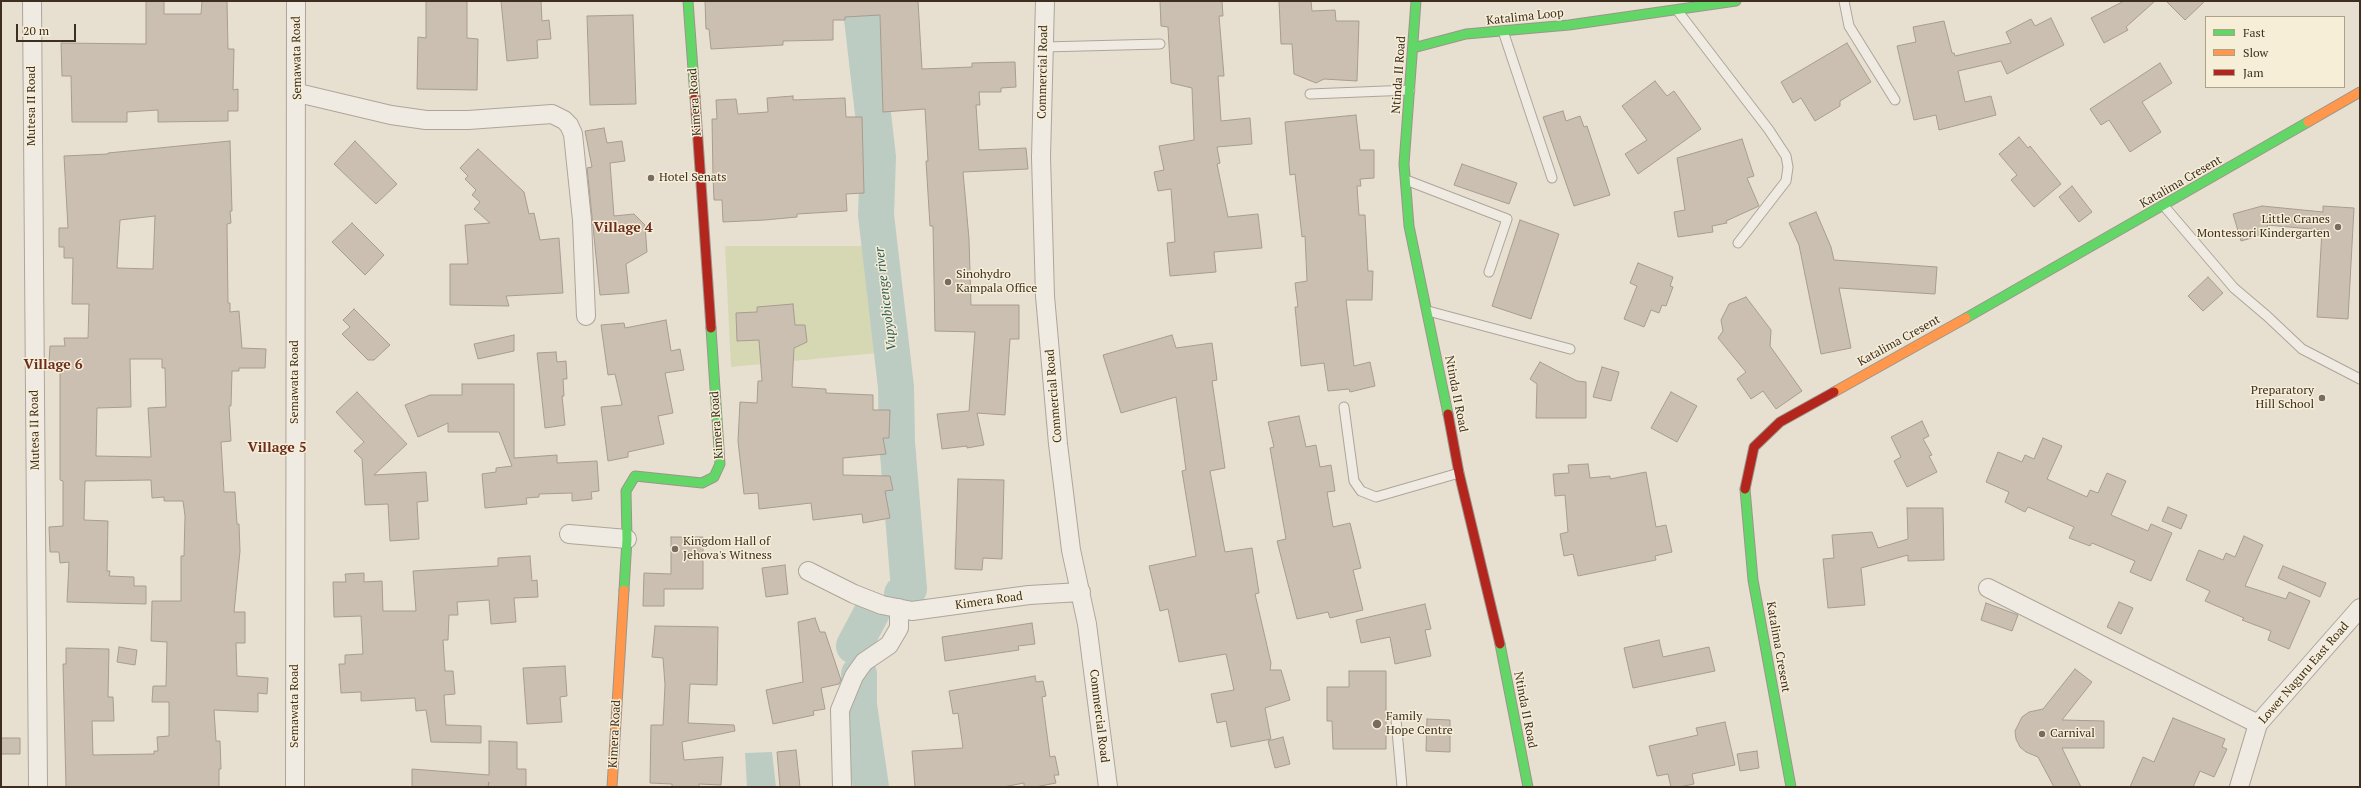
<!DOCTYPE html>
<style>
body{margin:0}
#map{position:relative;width:2361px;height:788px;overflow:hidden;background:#e7e0d1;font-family:"PT Serif",serif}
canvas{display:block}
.frame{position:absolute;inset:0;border:2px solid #3d2e20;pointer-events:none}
.legend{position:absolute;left:2205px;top:16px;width:140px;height:72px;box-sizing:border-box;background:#f7eed8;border:1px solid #ada18e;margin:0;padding:5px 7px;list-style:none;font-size:12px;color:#3d2e20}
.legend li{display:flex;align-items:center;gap:8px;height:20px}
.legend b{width:20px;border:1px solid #ada18e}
.scale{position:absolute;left:16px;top:24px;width:60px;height:18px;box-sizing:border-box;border:2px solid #3d2e20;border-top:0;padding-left:5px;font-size:12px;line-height:14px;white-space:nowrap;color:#3d2e20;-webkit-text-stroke:3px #f7eed8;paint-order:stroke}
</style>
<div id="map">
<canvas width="2361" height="788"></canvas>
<div class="frame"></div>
<ul class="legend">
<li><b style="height:5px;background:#63d668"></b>Fast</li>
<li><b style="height:5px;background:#ff974d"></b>Slow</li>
<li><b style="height:5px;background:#b3261e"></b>Jam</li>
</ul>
<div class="scale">20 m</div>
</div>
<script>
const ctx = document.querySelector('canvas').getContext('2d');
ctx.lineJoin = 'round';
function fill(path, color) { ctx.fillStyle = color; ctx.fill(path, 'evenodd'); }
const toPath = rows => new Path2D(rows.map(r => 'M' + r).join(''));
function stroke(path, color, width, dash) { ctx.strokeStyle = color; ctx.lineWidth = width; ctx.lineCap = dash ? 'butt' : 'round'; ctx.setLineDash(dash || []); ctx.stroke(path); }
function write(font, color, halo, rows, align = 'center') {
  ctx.font = font + ' "PT Serif",serif'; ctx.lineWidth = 3; ctx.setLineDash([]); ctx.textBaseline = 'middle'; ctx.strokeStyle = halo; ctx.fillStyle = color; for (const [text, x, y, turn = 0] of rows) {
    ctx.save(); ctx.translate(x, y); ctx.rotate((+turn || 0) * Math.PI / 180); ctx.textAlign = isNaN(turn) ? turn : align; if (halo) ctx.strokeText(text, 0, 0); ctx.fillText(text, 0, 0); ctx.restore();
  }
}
const green = toPath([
 [725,246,865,246,877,353,731,367]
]);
const water = toPath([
 [772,752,776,787,747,787,745,753]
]);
const river = toPath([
 [860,1,878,157,876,215,896,387,897,442,909,589,902,594],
 [854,646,872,612],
 [859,674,859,705,871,787]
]);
const building = toPath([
 [146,1,164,1,164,14,201,14,202,1,227,1,228,49,234,49,233,90,238,89,238,111,228,111,228,121,158,122,158,110,127,112,127,122,72,122,71,76,62,76,61,43,146,44,146,1],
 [426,1,467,1,467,38,478,39,477,90,417,89,418,37,426,38,426,1],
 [501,1,541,1,542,21,549,20,551,39,537,40,538,58,507,61,501,1],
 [705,1,918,1,922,69,972,67,972,63,1015,62,1016,87,1001,88,1001,92,979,92,980,105,976,105,979,150,1026,148,1028,169,963,172,969,239,971,305,1019,305,1019,339,1010,339,1005,415,977,413,984,445,967,448,967,446,942,449,937,414,969,411,975,332,935,331,933,226,930,226,926,161,928,161,925,109,883,112,880,15,845,17,845,20,833,20,833,40,783,41,783,45,711,49,709,29,706,29,705,1],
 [1160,1,1222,1,1223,16,1219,16,1224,76,1218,76,1221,121,1250,118,1252,144,1217,147,1220,163,1217,164,1228,217,1258,214,1262,248,1214,252,1216,272,1170,276,1167,243,1175,242,1171,189,1158,191,1154,172,1164,170,1159,146,1194,140,1192,88,1171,83,1168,27,1161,26,1160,1],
 [1279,1,1311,1,1312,11,1335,10,1336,21,1359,21,1357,81,1324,79,1316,83,1294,74,1292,44,1281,44,1279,1],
 [2124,1,2155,1,2126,27,2128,30,2104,43,2091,18,2124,1],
 [2166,1,2205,1,2185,20,2166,1],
 [633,15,636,104,590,105,587,16,633,15],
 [2051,18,2064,45,2007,74,2001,61,1958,71,1965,102,1991,96,1996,115,1939,130,1936,115,1914,120,1897,46,1916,42,1913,27,1944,21,1952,53,1954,53,1955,56,2011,43,2006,32,2031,19,2035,26,2051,18],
 [1847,43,1871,82,1840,101,1840,106,1815,121,1801,98,1793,103,1781,82,1847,43],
 [2160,63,2172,83,2142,102,2161,132,2130,152,2109,120,2101,125,2090,109,2160,63],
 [1655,81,1667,96,1674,91,1701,129,1638,174,1625,154,1647,140,1622,106,1655,81],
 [793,96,793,100,845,98,846,117,862,117,864,193,846,194,847,211,797,214,797,217,765,220,723,222,722,200,714,200,713,176,712,119,717,119,716,100,736,99,738,114,768,112,767,98,793,96],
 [1563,111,1566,121,1580,116,1584,127,1587,126,1610,195,1574,206,1543,117,1563,111],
 [1356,115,1360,150,1374,150,1374,178,1360,179,1361,186,1357,186,1359,215,1365,215,1368,271,1373,271,1372,300,1346,300,1354,366,1370,362,1375,386,1350,392,1349,389,1328,391,1324,363,1301,366,1295,307,1298,307,1295,283,1307,281,1305,236,1302,237,1295,174,1290,175,1285,122,1356,115],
 [604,128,607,143,622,141,625,161,610,163,614,216,634,214,645,225,647,252,626,264,629,293,600,295,587,168,592,167,585,131,604,128],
 [2019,137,2028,148,2030,146,2061,184,2034,207,2011,180,2017,175,1999,154,2019,137],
 [1742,139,1754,176,1747,178,1759,206,1726,221,1727,223,1712,226,1713,232,1678,237,1674,212,1685,210,1677,158,1742,139],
 [230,141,232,211,230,211,231,223,227,224,228,303,230,303,230,312,239,311,242,348,266,349,265,368,239,368,239,371,232,371,231,406,229,406,231,441,221,442,224,492,235,492,237,524,239,524,240,551,234,612,245,612,245,643,236,643,237,676,268,678,267,694,258,693,258,712,214,710,216,741,220,741,221,769,219,769,219,787,66,787,63,664,66,664,66,648,109,649,108,697,113,697,114,721,92,721,93,755,154,754,154,751,158,751,157,737,169,736,169,702,152,702,153,686,166,686,167,642,151,641,152,601,181,601,181,556,184,556,185,516,183,501,164,501,164,497,152,498,151,480,85,481,84,520,108,521,107,571,110,571,109,576,134,577,134,586,146,586,146,604,67,602,69,562,60,563,59,552,50,552,49,527,63,526,63,481,60,480,60,363,49,363,50,346,65,346,64,338,88,338,89,304,72,304,73,258,64,258,64,247,59,247,59,228,68,228,64,156,108,154,108,153,230,141],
 [155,216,153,269,117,268,120,220,155,216],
 [130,359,162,359,162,368,165,368,166,407,148,408,151,457,96,456,97,408,131,407,130,359],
 [355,141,397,184,376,204,334,164,355,141],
 [478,149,524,192,529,214,534,213,540,240,559,238,563,293,506,296,509,306,450,305,450,264,468,264,465,225,490,223,474,209,480,202,472,195,476,190,465,179,468,176,460,168,478,149],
 [1462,164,1517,183,1509,204,1454,185,1462,164],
 [2072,186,2092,212,2079,222,2059,197,2072,186],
 [2262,206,2323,212,2323,206,2354,208,2348,319,2317,317,2322,230,2267,225,2269,233,2241,241,2233,214,2262,206],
 [1816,212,1831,247,1834,260,1937,267,1935,294,1839,288,1851,348,1821,354,1799,245,1789,223,1816,212],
 [1520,220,1559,234,1531,319,1492,306,1520,220],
 [352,223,384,255,365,275,332,242,352,223],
 [1638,263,1673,277,1670,286,1673,287,1666,306,1662,305,1659,313,1651,310,1644,327,1624,319,1637,286,1630,283,1638,263],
 [2208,277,2223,293,2203,311,2188,296,2208,277],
 [1746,297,1771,330,1770,346,1802,391,1776,409,1763,391,1751,399,1737,379,1746,372,1718,338,1723,331,1721,320,1729,304,1746,297],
 [793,304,795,325,805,325,807,342,794,348,792,387,826,389,826,393,873,395,873,410,890,410,889,438,883,438,886,454,843,458,843,475,890,476,893,490,885,491,890,518,863,523,862,514,813,520,811,503,759,509,758,493,744,494,738,441,740,402,757,403,758,381,762,381,759,340,737,341,736,313,757,312,757,307,793,304],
 [354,309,390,345,374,360,368,360,342,334,350,327,343,320,354,309],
 [666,320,671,351,680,349,684,370,665,373,673,413,658,416,664,444,628,452,628,457,608,461,601,407,622,405,615,374,608,375,601,325,624,323,625,328,666,320],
 [514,335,514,351,478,359,474,344,514,335],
 [1172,335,1176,348,1212,343,1217,380,1212,381,1225,468,1210,471,1225,552,1252,548,1259,593,1255,594,1271,663,1270,670,1281,670,1290,700,1265,708,1271,739,1231,747,1226,721,1217,723,1211,694,1234,690,1226,654,1179,662,1168,609,1160,611,1149,566,1196,556,1182,471,1186,470,1176,397,1121,413,1103,355,1172,335],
 [556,352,557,362,566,361,567,379,563,379,564,396,562,396,565,425,545,428,537,353,556,352],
 [1540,362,1577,381,1586,382,1586,418,1536,418,1537,384,1530,379,1540,362],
 [1602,367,1619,372,1611,401,1593,397,1602,367],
 [462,384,514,384,514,458,557,455,557,463,597,461,599,491,591,492,592,499,572,501,572,493,539,494,539,497,526,498,527,504,485,508,482,474,496,472,496,468,512,466,499,432,448,432,448,423,418,437,405,405,430,395,462,395,462,384],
 [357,392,407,444,374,475,426,472,428,501,417,502,419,539,390,541,388,504,365,505,362,459,354,451,364,442,336,412,357,392],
 [1671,392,1697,406,1677,442,1651,428,1671,392],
 [1299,416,1306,447,1316,445,1320,467,1331,465,1335,491,1327,492,1333,527,1350,523,1361,568,1353,570,1363,610,1330,618,1328,612,1297,619,1277,541,1286,539,1270,448,1274,447,1268,422,1299,416],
 [1922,421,1929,436,1923,439,1932,455,1929,456,1937,472,1907,487,1894,461,1901,457,1891,437,1922,421],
 [2043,438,2062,446,2047,479,2087,497,2090,490,2098,493,2107,473,2126,481,2111,515,2148,531,2151,524,2172,533,2151,581,2130,572,2135,561,2092,543,2090,546,2069,538,2074,527,2028,507,2025,512,2005,502,2009,492,1986,482,1998,452,2022,462,2025,455,2034,459,2043,438],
 [1588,464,1590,478,1610,476,1610,479,1646,472,1656,527,1666,525,1672,552,1655,556,1656,560,1578,576,1573,554,1564,556,1560,534,1568,532,1565,495,1555,496,1553,474,1569,473,1568,465,1588,464],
 [958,479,1004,480,1002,559,983,558,982,570,955,569,958,479],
 [2168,507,2187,515,2181,529,2162,521,2168,507],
 [1907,508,1943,508,1944,560,1908,561,1908,555,1861,568,1865,605,1828,608,1823,559,1834,558,1832,535,1872,532,1878,548,1908,539,1907,508],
 [2244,536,2263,545,2245,586,2286,599,2289,592,2310,601,2289,649,2268,640,2271,631,2242,620,2244,618,2205,601,2210,591,2186,580,2199,550,2223,560,2226,553,2235,557,2244,536],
 [671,537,703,537,703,589,664,589,664,606,643,606,644,573,671,574,671,537],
 [530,556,532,581,537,580,538,597,514,598,516,622,491,624,489,600,457,602,458,615,449,615,448,640,443,640,445,671,453,671,455,694,444,695,446,725,481,726,481,743,431,742,426,710,416,711,415,698,361,701,361,692,341,693,339,664,345,664,345,655,363,654,361,616,334,617,333,582,346,582,345,574,364,573,364,582,382,581,383,611,416,611,413,571,498,566,498,558,530,556],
 [785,565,788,594,766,597,762,568,785,565],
 [2283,566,2326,583,2320,597,2278,578,2283,566],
 [2119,602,2133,608,2121,634,2107,627,2119,602],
 [1986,603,2018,615,2012,631,1981,620,1986,603],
 [1425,604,1431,629,1425,630,1431,656,1395,664,1390,637,1361,643,1356,620,1425,604],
 [815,618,820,632,825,632,841,680,839,684,821,688,825,709,813,711,814,715,773,724,766,690,803,682,798,622,815,618],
 [1032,623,1035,644,1018,646,1019,650,945,661,942,637,1032,623],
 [655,626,718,627,717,685,690,684,688,723,734,725,735,731,682,742,684,760,723,757,721,785,699,784,699,787,672,787,672,784,650,783,651,725,663,725,665,685,663,658,652,657,655,626],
 [1659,640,1663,657,1709,647,1715,671,1633,688,1624,648,1659,640],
 [119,647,137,650,135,665,117,662,119,647],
 [565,666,567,696,560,697,562,722,527,724,523,668,565,666],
 [2075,669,2092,682,2062,720,2104,721,2104,748,2062,748,2081,787,2054,787,2038,757,2026,752,2020,747,2016,739,2015,731,2022,717,2029,712,2043,709,2075,669],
 [1349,671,1386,671,1386,749,1333,749,1332,721,1327,721,1327,687,1349,687,1349,671],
 [1035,676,1036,682,1043,681,1046,696,1042,697,1050,757,1055,756,1059,775,1054,775,1056,783,1035,787,1024,787,1024,783,1003,787,915,787,912,751,963,748,958,713,953,714,949,691,1035,676],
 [2173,718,2225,739,2222,747,2227,749,2214,777,2200,771,2193,787,2130,787,2143,757,2154,762,2173,718],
 [1427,719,1450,720,1450,752,1426,751,1427,719],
 [1725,722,1735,765,1692,774,1694,784,1679,787,1671,787,1668,774,1657,776,1649,746,1698,735,1696,728,1725,722],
 [1283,737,1290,764,1275,768,1268,741,1283,737],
 [1,738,20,738,20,754,1,754,1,738],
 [489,741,517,742,517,769,526,769,526,787,488,787,489,782,488,787,412,787,412,769,489,775,489,741],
 [796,750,800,787,780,787,777,752,796,750],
 [1757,751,1759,768,1740,771,1737,754,1757,751]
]);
const lane = toPath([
 [1844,1,1849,26,1895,100],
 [1677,10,1769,130,1786,156,1788,167,1786,181,1738,243],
 [1503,31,1552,178],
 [1044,47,1160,44],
 [1310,94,1410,90],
 [1406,180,1507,219,1489,272],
 [2164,206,2234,288,2267,316,2302,349,2360,379],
 [1428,311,1570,349],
 [1344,407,1354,481,1361,491,1376,497,1459,473],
 [1396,719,1402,787]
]);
const street = toPath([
 [32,1,38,787],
 [1045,1,1041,157,1045,296,1058,444,1071,550,1087,624,1108,787],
 [298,93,391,115,426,120,468,120,552,114,564,120,569,125,573,134,582,220,586,316],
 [569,534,627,539],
 [808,571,854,594,882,605,912,611,1029,595,1081,592],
 [1988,588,2258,724],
 [295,787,296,1],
 [842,787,840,710,854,676,864,662,889,645,899,628,899,608],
 [2239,787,2258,724,2360,608]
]);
const fast = toPath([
 [688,1,695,97],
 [1416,1,1404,164,1409,226,1448,414],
 [1413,48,1466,34,1569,25,1736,1],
 [1966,318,2308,122],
 [1745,489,1753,580,1791,787],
 [624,590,627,539,626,491,635,476,702,483,714,477,720,464,711,328],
 [1500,644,1528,787]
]);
const slow = toPath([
 [2308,122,2360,92],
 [1834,392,1966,318],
 [612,787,624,590]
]);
const jam = toPath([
 [695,97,711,328],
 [1448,414,1459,473,1500,644],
 [1745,489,1754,447,1780,422,1834,392]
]);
const markers = [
 [651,178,4,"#786c5e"],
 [2338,227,4,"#786c5e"],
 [948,282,4,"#786c5e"],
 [2322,398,4,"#786c5e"],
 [675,549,4,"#786c5e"],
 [1377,724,5,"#786c5e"],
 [2042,734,4,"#786c5e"]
];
const streetNames = [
 ["Katalima Loop",1525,17,-6],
 ["Semawata Road",297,58,-91],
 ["Commercial Road",1043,72,-89],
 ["Ntinda II Road",1399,75,-86],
 ["Kimera Road",695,102,-94],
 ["Mutesa II Road",32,106,-90],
 ["Katalima Cresent",2181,182,-30],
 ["Katalima Cresent",1899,341,-29],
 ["Semawata Road",295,382,-90],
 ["Ntinda II Road",1456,394,79],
 ["Commercial Road",1054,396,-95],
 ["Kimera Road",717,425,-94],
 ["Mutesa II Road",35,430,-91],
 ["Kimera Road",989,601,-8],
 ["Katalima Cresent",1778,647,80],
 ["Lower Naguru East Road",2304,673,-49],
 ["Semawata Road",295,706,-90],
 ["Ntinda II Road",1525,710,79],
 ["Commercial Road",1099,716,83],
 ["Kimera Road",615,734,-87]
];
const poiNames = [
 ["Hotel Senats",659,178],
 ["Little Cranes",2330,220,"right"],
 ["Montessori Kindergarten",2330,234,"right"],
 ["Sinohydro",956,275],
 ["Kampala Office",956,289],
 ["Preparatory",2314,391,"right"],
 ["Hill School",2314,405,"right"],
 ["Kingdom Hall of",683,542],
 ["Jehova's Witness",683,556],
 ["Family",1386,717],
 ["Hope Centre",1386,731],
 ["Carnival",2050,734]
];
const waterNames = [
 ["Vupyobicenge river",886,299,-97]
];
const quarterNames = [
 ["Village 4",623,228],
 ["Village 6",53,365],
 ["Village 5",277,448]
];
fill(green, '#d6d7b3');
fill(water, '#bcccc2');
stroke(river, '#bcccc2', 36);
fill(building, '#cbbfb2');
stroke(building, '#a89c90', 1);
stroke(lane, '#ada599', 11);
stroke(street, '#ada599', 20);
stroke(fast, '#9c958a', 11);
stroke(slow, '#9c958a', 11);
stroke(jam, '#9c958a', 11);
stroke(lane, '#efebe3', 9);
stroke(street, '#efebe3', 18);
stroke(fast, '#63d668', 9);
stroke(slow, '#ff974d', 9);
stroke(jam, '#b3261e', 9);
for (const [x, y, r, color] of markers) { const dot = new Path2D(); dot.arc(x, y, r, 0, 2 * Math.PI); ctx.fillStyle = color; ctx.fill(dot); stroke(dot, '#f7eed8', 1.5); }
write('12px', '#3d2e20', '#f7eed8', streetNames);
write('12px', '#3d2e20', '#f7eed8', poiNames, 'left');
write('italic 13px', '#2f5d5a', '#f7eed8', waterNames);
write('bold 14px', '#6b2e1e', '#f7eed8', quarterNames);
</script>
